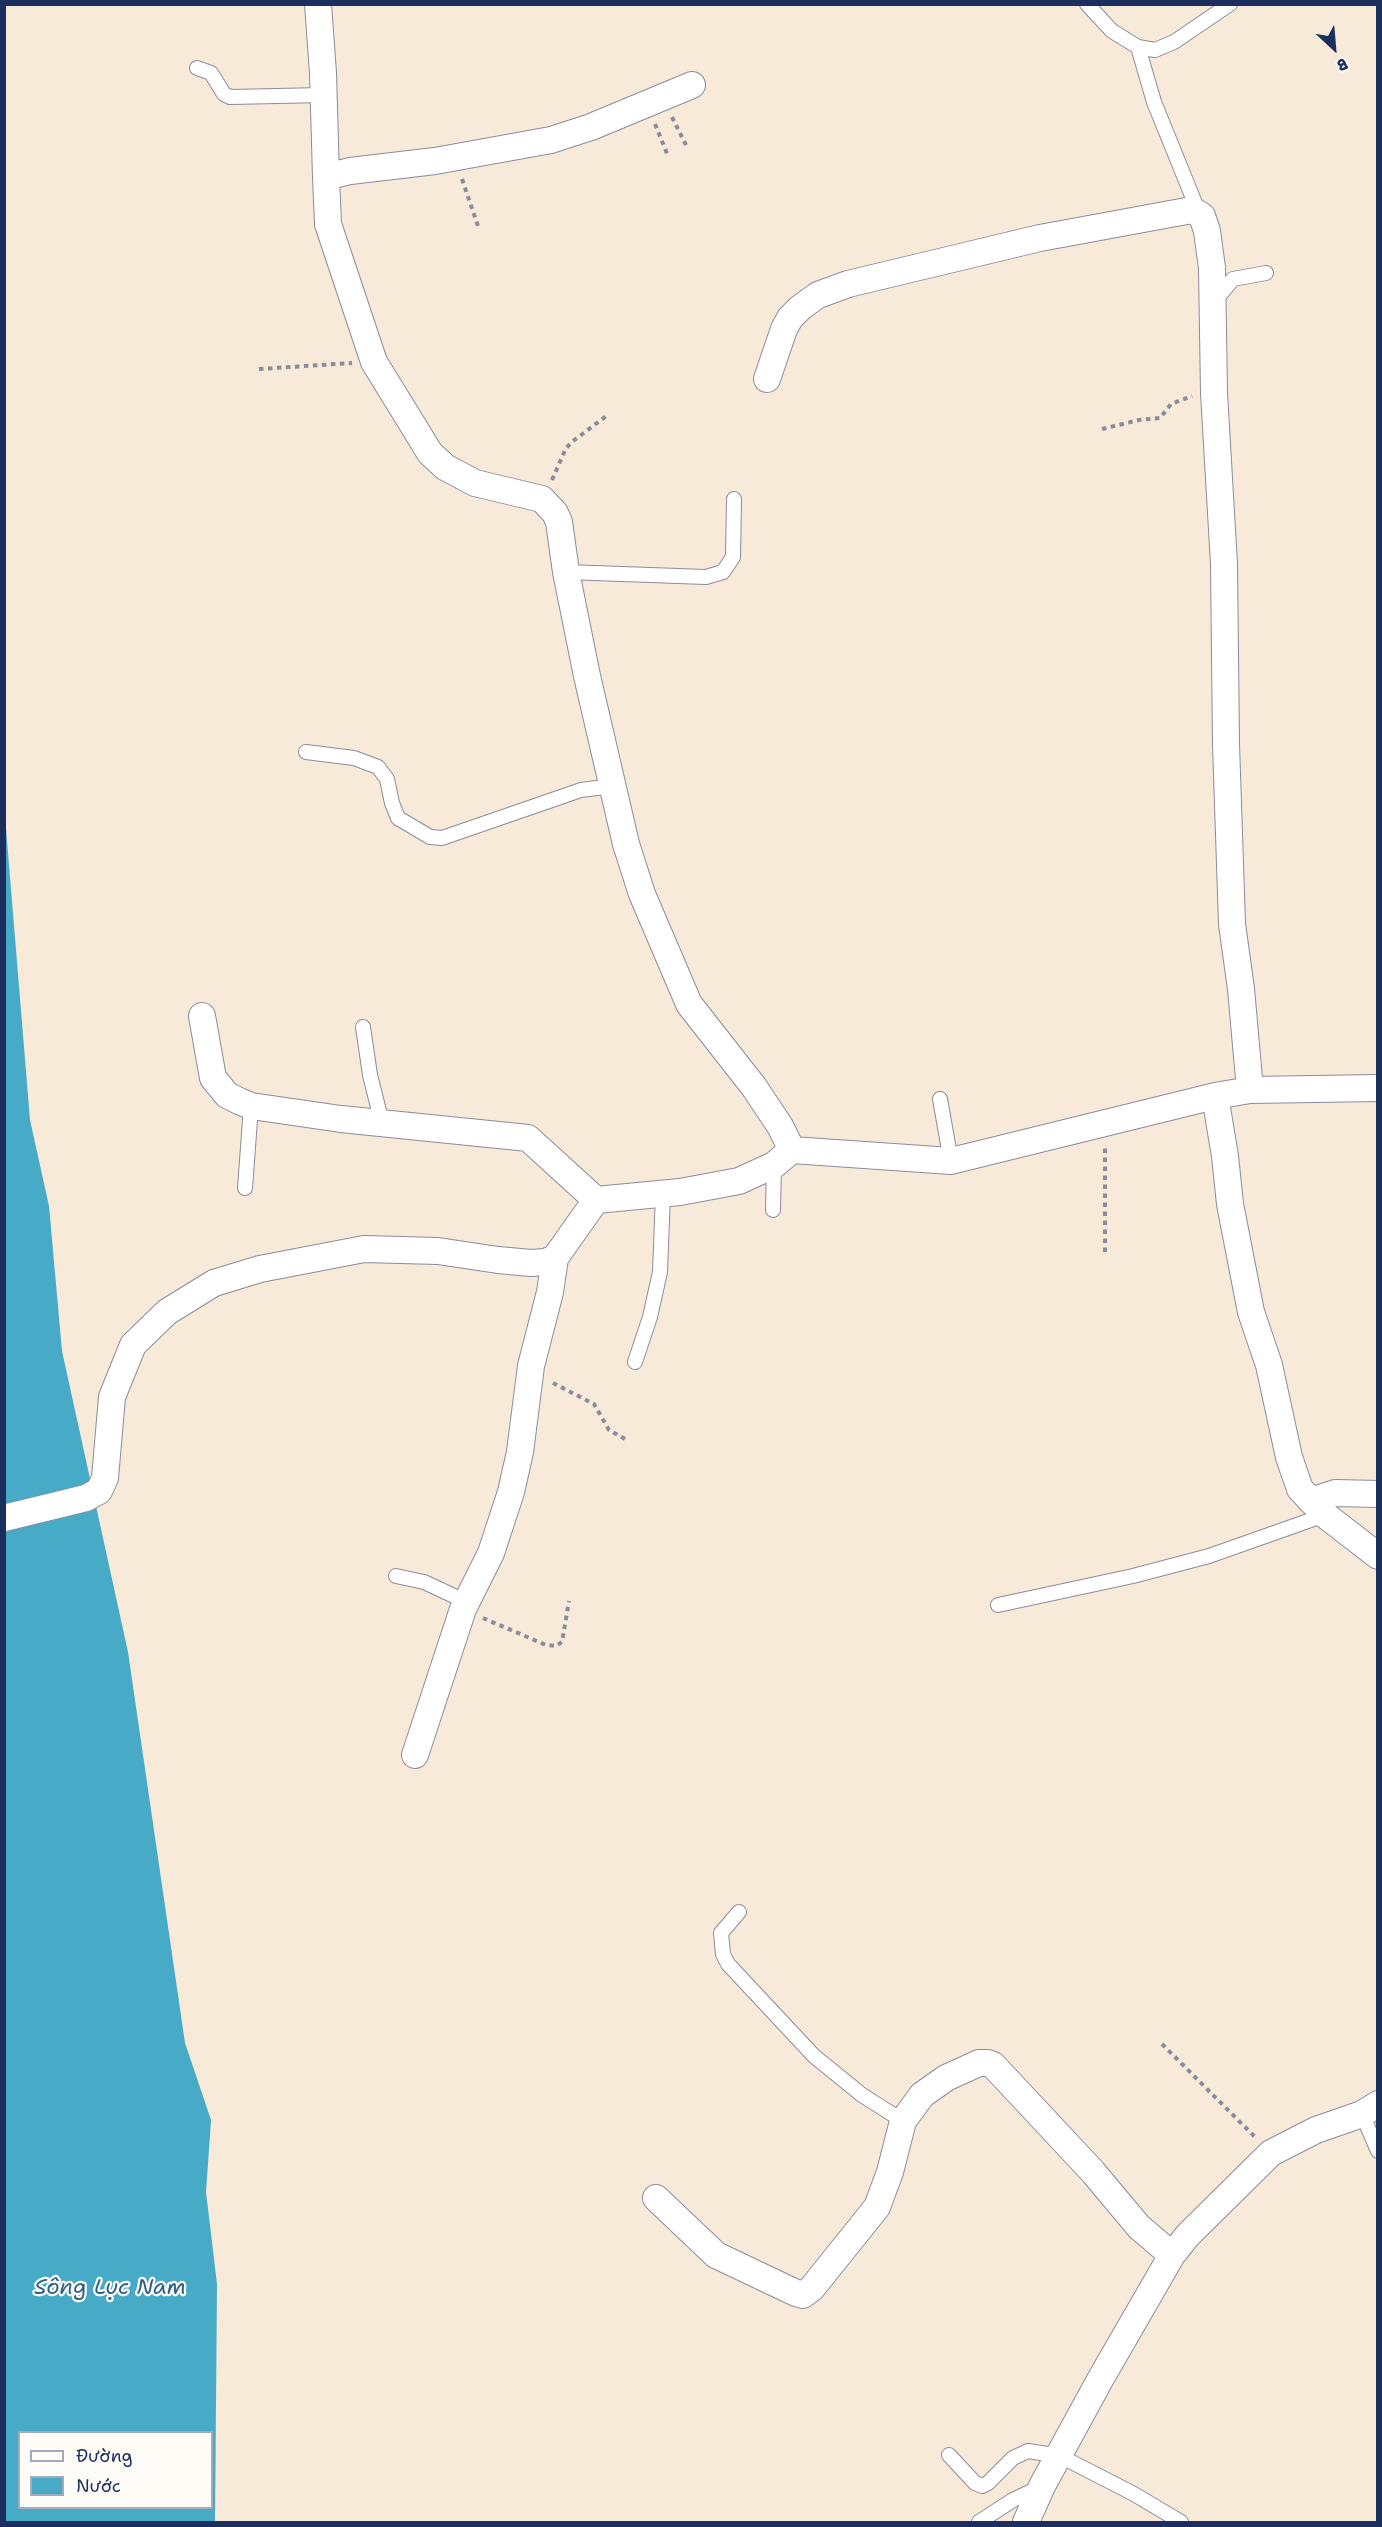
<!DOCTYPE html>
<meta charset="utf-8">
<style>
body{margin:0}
#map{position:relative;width:1382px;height:2527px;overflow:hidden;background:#f8ead9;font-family:"Shantell Sans",sans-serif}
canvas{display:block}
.frame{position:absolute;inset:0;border:6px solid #1b2f5e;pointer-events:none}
.legend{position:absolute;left:18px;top:2431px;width:195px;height:78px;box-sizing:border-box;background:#fdfcf7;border:2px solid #a3aaba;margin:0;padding:8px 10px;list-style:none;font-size:18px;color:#1b2f5e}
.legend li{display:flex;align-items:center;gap:12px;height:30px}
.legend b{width:30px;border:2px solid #a3aaba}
.north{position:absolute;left:1304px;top:18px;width:60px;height:60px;-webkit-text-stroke:4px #fdfcf7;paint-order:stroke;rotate:154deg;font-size:16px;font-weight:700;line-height:24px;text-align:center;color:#1b2f5e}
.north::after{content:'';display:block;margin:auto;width:21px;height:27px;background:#1b2f5e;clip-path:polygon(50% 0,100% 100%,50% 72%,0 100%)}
</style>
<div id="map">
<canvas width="1382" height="2527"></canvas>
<div class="frame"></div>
<ul class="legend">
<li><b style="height:8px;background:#fff"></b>Đường</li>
<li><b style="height:16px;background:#47aac7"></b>Nước</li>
</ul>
<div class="north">B</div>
</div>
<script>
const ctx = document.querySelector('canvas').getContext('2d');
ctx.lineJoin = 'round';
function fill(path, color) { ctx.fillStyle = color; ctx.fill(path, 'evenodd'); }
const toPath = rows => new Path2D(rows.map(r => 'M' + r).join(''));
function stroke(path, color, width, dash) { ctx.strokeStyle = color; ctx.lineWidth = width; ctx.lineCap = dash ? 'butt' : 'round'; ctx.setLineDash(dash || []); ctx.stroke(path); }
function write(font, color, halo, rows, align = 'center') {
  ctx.font = font + ' "Shantell Sans",sans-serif'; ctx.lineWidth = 4.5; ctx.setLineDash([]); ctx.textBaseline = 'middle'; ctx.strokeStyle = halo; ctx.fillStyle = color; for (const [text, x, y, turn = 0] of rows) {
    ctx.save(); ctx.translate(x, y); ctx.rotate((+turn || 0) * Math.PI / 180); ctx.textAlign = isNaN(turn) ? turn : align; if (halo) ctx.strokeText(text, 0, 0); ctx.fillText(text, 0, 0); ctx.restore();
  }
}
const water = toPath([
 [4,804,30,1120,49,1206,62,1351,128,1652,185,2043,211,2120,206,2192,217,2284,215,2522,5,2522],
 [20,2432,212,2432,212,2508,20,2508]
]);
const path = toPath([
 [672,117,687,147],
 [655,124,668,156],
 [462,179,479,229],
 [259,369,352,363],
 [1102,429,1139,420,1160,418,1171,404,1192,396],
 [552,480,566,448,573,441,609,414],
 [1105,1252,1105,1145],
 [553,1383,594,1404,609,1430,625,1439],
 [483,1618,546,1645,556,1646,562,1642,569,1601],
 [1162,2044,1256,2138]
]);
const service = toPath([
 [1087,4,1112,31,1138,47,1155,50,1174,42,1230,4],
 [1138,47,1154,102,1199,213],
 [197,68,211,73,224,94,230,97,324,95],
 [1214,302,1233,279,1266,273],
 [566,572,706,577,723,572,733,557,734,499],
 [306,752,354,758,378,767,387,779,392,803,398,818,430,837,442,838,581,790,612,786],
 [363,1027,370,1075,382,1123],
 [940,1099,951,1161],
 [245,1188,251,1106],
 [773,1210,774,1165],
 [635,1362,650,1317,660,1272,663,1194],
 [396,1576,424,1582,467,1602],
 [998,1605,1133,1576,1209,1556,1325,1515],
 [739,1912,721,1933,723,1954,728,1964,814,2056,862,2095,903,2121],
 [1362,2114,1378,2151],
 [949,2455,975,2483,982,2486,988,2483,1013,2458,1028,2451,1060,2456,1134,2494,1181,2522],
 [979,2522,1013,2500,1040,2487]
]);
const minor = toPath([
 [318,4,323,73,326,177],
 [692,85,591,127,551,140,435,161,350,171,326,177,328,224,374,362,430,453,445,467,475,483,542,499,555,513,559,522,566,572,587,676,626,844,642,894,689,1004,754,1087,780,1126,792,1150],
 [767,379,784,329,790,318,800,308,818,295,848,284,1040,238,1192,210,1202,216,1207,231,1212,268,1214,393,1224,564,1226,744,1232,924,1241,989,1250,1090],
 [202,1016,213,1078,227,1095,239,1101,251,1106,341,1119,528,1138,596,1200],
 [1215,1096,1225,1156,1230,1204,1251,1312,1269,1365,1289,1457,1300,1489,1325,1515,1378,1556],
 [1311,1501,1335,1493,1378,1494],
 [4,1518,86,1498,99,1491,105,1478,112,1397,133,1345,167,1312,214,1283,260,1269,364,1249,438,1251,498,1260,531,1263,545,1262,555,1258,596,1200,680,1192,739,1181,774,1165,792,1150,951,1161,1215,1096,1250,1090,1378,1088],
 [415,1755,463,1609,491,1553,511,1492,520,1452,531,1366,550,1292,555,1258],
 [656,2198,716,2255,796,2293,803,2295,812,2288,877,2207,890,2172,903,2121,922,2095,946,2078,979,2063,988,2063,993,2065,1093,2172,1139,2227,1172,2255],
 [1026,2522,1042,2486,1101,2378,1172,2255,1188,2235,1271,2153,1316,2130,1362,2114,1378,2104]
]);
const waterNames = [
 ["Sông Lục Nam",110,2288]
];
fill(water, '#47aac7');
stroke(service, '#8a8c9c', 16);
stroke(minor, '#8a8c9c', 28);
stroke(path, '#8a8c9c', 4, [4.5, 4.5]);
stroke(service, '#fff', 14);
stroke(minor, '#fff', 26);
write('italic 22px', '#2d6088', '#fdfcf7', waterNames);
</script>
